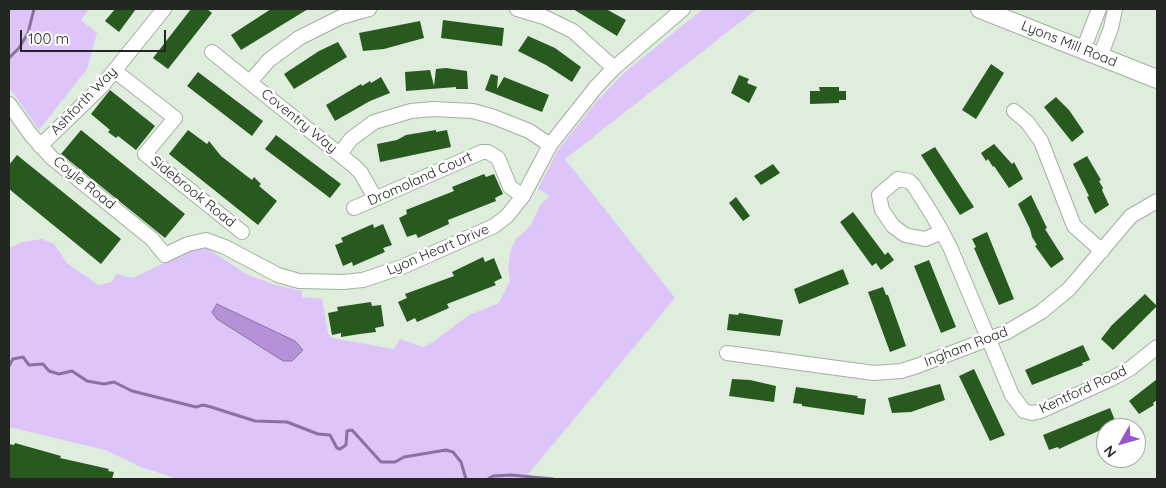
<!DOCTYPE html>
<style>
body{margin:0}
#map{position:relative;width:1166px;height:488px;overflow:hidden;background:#deeddc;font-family:Quicksand,sans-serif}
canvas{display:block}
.frame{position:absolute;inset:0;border:10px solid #222721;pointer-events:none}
.north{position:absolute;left:1096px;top:418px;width:50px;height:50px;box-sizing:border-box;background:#fff;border:1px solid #a7a9a6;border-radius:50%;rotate:232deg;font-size:14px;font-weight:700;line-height:20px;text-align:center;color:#222721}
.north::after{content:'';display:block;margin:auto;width:18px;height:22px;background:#9756cc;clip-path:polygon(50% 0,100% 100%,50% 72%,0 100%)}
.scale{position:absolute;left:20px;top:30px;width:146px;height:22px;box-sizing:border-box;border:2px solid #222721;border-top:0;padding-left:6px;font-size:15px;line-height:18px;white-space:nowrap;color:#222721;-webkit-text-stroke:4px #fff;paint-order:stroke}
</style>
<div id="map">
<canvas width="1166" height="488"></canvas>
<div class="frame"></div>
<div class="north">N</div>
<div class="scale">100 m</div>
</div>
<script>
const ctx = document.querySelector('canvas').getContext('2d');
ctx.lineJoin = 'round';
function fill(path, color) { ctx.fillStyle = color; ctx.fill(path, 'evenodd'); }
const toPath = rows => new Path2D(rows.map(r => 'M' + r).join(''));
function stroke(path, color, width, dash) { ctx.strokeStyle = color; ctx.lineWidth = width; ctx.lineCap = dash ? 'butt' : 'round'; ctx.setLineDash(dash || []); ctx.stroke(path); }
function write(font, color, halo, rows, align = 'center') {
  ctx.font = font + ' Quicksand,sans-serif'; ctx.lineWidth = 5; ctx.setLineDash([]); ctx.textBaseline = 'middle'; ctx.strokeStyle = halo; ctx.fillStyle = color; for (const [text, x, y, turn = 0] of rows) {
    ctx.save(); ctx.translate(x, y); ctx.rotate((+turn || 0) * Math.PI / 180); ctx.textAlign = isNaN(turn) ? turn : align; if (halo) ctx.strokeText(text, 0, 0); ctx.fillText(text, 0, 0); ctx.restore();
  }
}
const green = toPath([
 [9,9,89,9,81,20,97,33,87,69,39,130,9,87],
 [703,9,757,9,565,159,675,298,524,479,177,479,141,467,105,450,9,427,9,248,23,242,42,239,54,244,67,263,98,285,112,282,116,274,133,278,188,251,207,248,246,274,275,285,302,291,302,297,322,299,328,333,332,338,394,349,400,339,423,347,433,342,469,315,499,303,510,281,508,268,511,249,516,239,530,226,541,204,550,196,538,189,558,150,598,100,625,72]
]);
const water = toPath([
 [217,304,295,341,303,350,292,361,283,361,217,319,212,312,217,304]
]);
const stream = toPath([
 [9,58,19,48,28,33,34,9],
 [9,366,13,359,23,357,29,365,43,364,49,371,59,374,72,371,87,381,104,384,114,382,132,391,196,407,203,405,211,407,255,421,287,422,318,434,330,435,337,448,340,449,346,445,347,431,352,430,381,462,395,462,404,457,446,450,453,452,461,462,466,479],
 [488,479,493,476,511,475,553,479]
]);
const building = toPath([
 [115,9,136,9,119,32,105,21],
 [191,9,207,9,212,13,168,69,153,58],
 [271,9,308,9,241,50,231,35],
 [573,9,606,9,626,20,617,36],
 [443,20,504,28,502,46,441,38],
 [420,21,424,38,384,49,363,51,359,33],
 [528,36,555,48,581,67,572,82,546,65,518,51],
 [338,42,347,57,294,89,284,74,319,51],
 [991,64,1004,73,976,119,962,110],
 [446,68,467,71,468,89,456,89,456,87,406,91,405,72,430,70,434,86,436,69],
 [198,72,263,121,252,136,187,86],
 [491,74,498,76,497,89,504,77,549,95,542,112,485,90],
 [739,75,749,79,747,83,757,87,749,103,731,93],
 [381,77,390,93,370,101,335,121,326,105,361,84,362,86,370,81,371,83],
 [819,87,839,87,839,91,846,91,846,100,839,100,839,103,810,104,810,91,820,91],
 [110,90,155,126,136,150,118,136,116,138,108,132,110,130,91,114],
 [1056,97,1069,110,1084,132,1072,142,1044,107],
 [81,130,185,214,165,238,61,154],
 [188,130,207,144,209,141,221,156,244,174,252,180,254,177,261,184,259,186,277,201,258,225,169,154],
 [436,130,436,132,447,130,451,147,380,162,377,144,397,140,406,135],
 [276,135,341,184,330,198,265,149],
 [994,144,1012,164,1014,162,1023,179,1009,188,994,166,993,167,988,159,986,161,981,153],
 [935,147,974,207,960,215,921,155],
 [17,155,121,239,101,264,9,189,9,165],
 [1087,156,1101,180,1099,181,1103,188,1102,190,1109,205,1095,214,1087,197,1089,196,1073,164],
 [773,164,780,173,761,185,754,176],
 [484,174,486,177,494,174,503,194,495,198,496,201,448,220,449,224,418,238,416,234,407,237,399,218,407,214,406,210,454,191,452,187],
 [1031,195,1047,228,1045,229,1064,259,1051,268,1035,246,1037,245,1032,237,1030,229,1018,204],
 [736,197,750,216,743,221,729,203],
 [853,212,885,255,888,252,894,260,881,270,876,263,872,266,840,222],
 [373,224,374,228,383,224,392,245,383,248,385,252,353,266,352,262,343,266,335,245,343,242,341,238],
 [987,232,1014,299,999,305,974,248,976,247,972,239],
 [483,257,485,262,494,258,502,278,494,282,496,285,447,304,449,308,417,322,415,318,407,322,398,302,407,298,405,294,454,276,452,272],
 [929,260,956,327,941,333,914,266],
 [843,269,849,284,799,304,794,289],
 [883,287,886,295,888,295,906,346,890,352,868,292],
 [1145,294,1157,306,1113,350,1101,339,1112,325],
 [371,302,372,306,381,305,384,326,375,328,376,332,360,334,341,337,341,333,332,335,328,313,338,311,337,307],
 [739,313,783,320,780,336,727,330,729,314,738,315],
 [1083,345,1090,360,1082,363,1083,365,1032,385,1025,370],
 [974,369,1005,435,990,441,959,376],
 [732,379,750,380,776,386,774,402,729,396],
 [1157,379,1157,400,1153,403,1154,405,1139,414,1129,401],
 [940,384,945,400,911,412,892,413,888,398],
 [796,387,858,396,857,398,866,399,864,415,802,406,802,404,793,403],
 [1110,408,1116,423,1059,449,1058,447,1049,450,1043,435],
 [15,443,61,456,60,458,109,469,108,471,114,472,112,479,9,478,9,444,14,445]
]);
const minor = toPath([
 [517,9,544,17,573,31,614,68],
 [1083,50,1099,9],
 [212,52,354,166,361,173,375,198],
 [1100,57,1111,28,1115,9],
 [115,71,175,118,145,154,242,232],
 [250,82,269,60,299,38,341,17,369,9],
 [9,104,31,135,52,158,152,239,165,255,188,244,206,240,225,247,278,275,299,281,343,282,363,280,402,267,494,226,507,216,523,196,550,145,596,87,614,68,683,9],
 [1014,111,1027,122,1041,141,1074,226,1102,251],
 [40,146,102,86,164,9],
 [340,154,351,139,374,122,411,111,433,109,473,111,494,117,529,131,550,145],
 [354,208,482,152,488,152,498,158,510,187,523,196],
 [942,232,925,239,905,235,893,226,882,210,879,195,898,179,909,181,914,186,933,216,942,232,950,247,1012,395,1024,411,1032,413,1041,411,1111,379,1131,368,1157,347],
 [727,353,874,373,901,371,917,366,1007,332,1041,312,1069,289,1131,216,1157,201]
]);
const major = toPath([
 [980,9,1157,79]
]);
const streetNames = [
 ["Lyons Mill Road",1069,44,22],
 ["Ashforth Way",84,101,-46],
 ["Coventry Way",299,121,39],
 ["Dromoland Court",420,179,-24],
 ["Coyle Road",84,183,39],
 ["Sidebrook Road",193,192,39],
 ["Lyon Heart Drive",438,250,-23],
 ["Ingham Road",966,347,-21],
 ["Kentford Road",1083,390,-25]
];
fill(green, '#dec5f9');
fill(water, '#b592d7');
stroke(water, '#8972a0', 1);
stroke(stream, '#8972a0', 3);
fill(building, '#285a20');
stroke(minor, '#a2b0a0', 16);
stroke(major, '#a2b0a0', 20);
stroke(minor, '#fff', 14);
stroke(major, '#fff', 18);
write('14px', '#222721', '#fff', streetNames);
</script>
